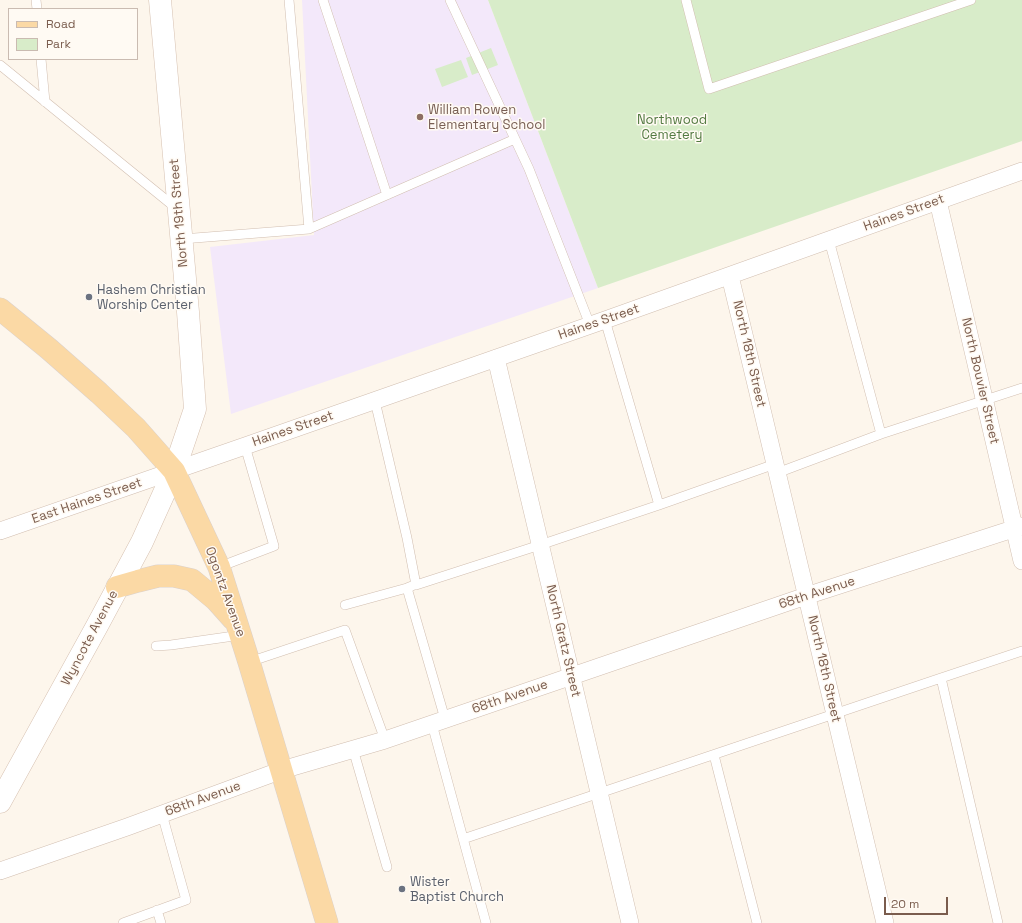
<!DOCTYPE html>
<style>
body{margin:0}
#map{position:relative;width:1022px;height:923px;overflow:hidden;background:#fdf6ec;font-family:"Space Grotesk",sans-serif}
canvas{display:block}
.legend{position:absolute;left:8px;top:8px;width:130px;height:52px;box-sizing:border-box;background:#fffaf3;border:1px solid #cabbb1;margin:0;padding:5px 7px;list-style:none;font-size:12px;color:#7a5c4d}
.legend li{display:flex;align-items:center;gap:8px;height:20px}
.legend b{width:20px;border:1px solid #cabbb1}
.scale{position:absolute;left:884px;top:897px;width:64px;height:18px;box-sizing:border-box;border:2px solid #7a5c4d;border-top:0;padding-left:5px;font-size:12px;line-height:14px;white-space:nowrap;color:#7a5c4d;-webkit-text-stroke:3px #fffaf3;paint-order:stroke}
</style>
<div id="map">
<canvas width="1022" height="923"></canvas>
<ul class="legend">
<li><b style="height:5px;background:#fbd9a5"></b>Road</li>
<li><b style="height:11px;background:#d8ecc9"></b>Park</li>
</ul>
<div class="scale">20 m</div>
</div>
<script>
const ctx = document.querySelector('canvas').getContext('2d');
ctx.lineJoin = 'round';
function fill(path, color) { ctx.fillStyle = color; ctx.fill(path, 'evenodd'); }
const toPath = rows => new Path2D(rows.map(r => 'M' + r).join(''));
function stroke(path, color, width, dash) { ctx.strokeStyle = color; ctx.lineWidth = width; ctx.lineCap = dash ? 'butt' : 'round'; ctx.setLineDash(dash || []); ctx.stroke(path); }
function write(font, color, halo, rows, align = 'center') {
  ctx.font = font + ' "Space Grotesk",sans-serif'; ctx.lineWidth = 3; ctx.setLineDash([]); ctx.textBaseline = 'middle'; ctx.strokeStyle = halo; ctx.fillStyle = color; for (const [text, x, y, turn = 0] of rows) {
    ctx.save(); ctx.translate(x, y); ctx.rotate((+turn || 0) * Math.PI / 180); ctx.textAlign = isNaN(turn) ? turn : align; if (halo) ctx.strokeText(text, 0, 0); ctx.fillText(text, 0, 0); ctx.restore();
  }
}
const education = toPath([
 [302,0,488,0,598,288,231,414,210,247,314,235]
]);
const green = toPath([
 [488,0,1022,0,1022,141,598,288],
 [491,48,498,65,472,75,466,58],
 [461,60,468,77,442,87,435,69]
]);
const lane = toPath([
 [36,0,37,9],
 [289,0,309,229],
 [323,0,387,195],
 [686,0,709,89,971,0],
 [41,59,45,102],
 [0,65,176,208],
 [515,139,529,169,590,325],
 [182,239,309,229,515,139,450,0],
 [375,401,407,538,416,585,540,545,659,505,605,320],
 [881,434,1022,388],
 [777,473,881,434,829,240],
 [659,505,775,464],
 [219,567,274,546,245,446],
 [407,588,445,719],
 [345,605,407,588,412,586],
 [156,646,171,645,241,635],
 [249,662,345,630,385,740],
 [941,678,1022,651],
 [432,724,486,923],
 [353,749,387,867],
 [714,755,757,923],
 [463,839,941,678,998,923],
 [157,910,161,923],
 [123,923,186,900,162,814]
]);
const street = toPath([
 [938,201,1022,561],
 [730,276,885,923],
 [496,358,630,923],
 [0,531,245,446,605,320,1022,171],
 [0,871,127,827,282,770,385,740,806,596,1022,526]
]);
const secondary = toPath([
 [0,802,97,626,142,542,174,471,195,409,188,312,160,0]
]);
const primary = toPath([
 [0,309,49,349,99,393,136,428,174,471,219,567,249,662,327,923],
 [117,587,138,581,158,576,174,576,192,580,216,600,233,619]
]);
const markers = [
 [420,117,4,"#8d6e63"],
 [89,297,4,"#6b7280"],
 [402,889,4,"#6b7280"]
];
const educationNames = [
 ["William Rowen",428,110],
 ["Elementary School",428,125]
];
const parkNames = [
 ["Northwood",672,120],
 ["Cemetery",672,135]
];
const streetNames = [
 ["North 19th Street",179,213,-95],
 ["Haines Street",904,213,-20],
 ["Haines Street",599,322,-19],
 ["North 18th Street",749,354,77],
 ["North Bouvier Street",980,381,77],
 ["Haines Street",293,429,-19],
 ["East Haines Street",87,501,-19],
 ["Ogontz Avenue",225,592,70],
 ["68th Avenue",817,593,-18],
 ["Wyncote Avenue",90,638,-62],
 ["North Gratz Street",563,641,77],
 ["North 18th Street",824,669,77],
 ["68th Avenue",510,697,-19],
 ["68th Avenue",203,799,-20]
];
const worshipNames = [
 ["Hashem Christian",97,290],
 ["Worship Center",97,305],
 ["Wister",410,882],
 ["Baptist Church",410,897]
];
fill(education, '#f3e8fa');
fill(green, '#d8ecc9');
stroke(lane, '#d1beb0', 10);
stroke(street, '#d1beb0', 18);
stroke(secondary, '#d6c0b0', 23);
stroke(primary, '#dad1cd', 23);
stroke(lane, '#fff', 9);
stroke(street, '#fff', 17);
stroke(secondary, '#fff', 22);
stroke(primary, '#fbd9a5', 22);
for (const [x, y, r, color] of markers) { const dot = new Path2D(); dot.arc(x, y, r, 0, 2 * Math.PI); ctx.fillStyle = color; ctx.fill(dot); stroke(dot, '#fffaf3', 1.5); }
write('13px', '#785e54', '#fffaf3', educationNames, 'left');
write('13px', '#537a41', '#fffaf3', parkNames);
write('13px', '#7a5c4d', '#fffaf3', streetNames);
write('13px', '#5b616d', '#fffaf3', worshipNames, 'left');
</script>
